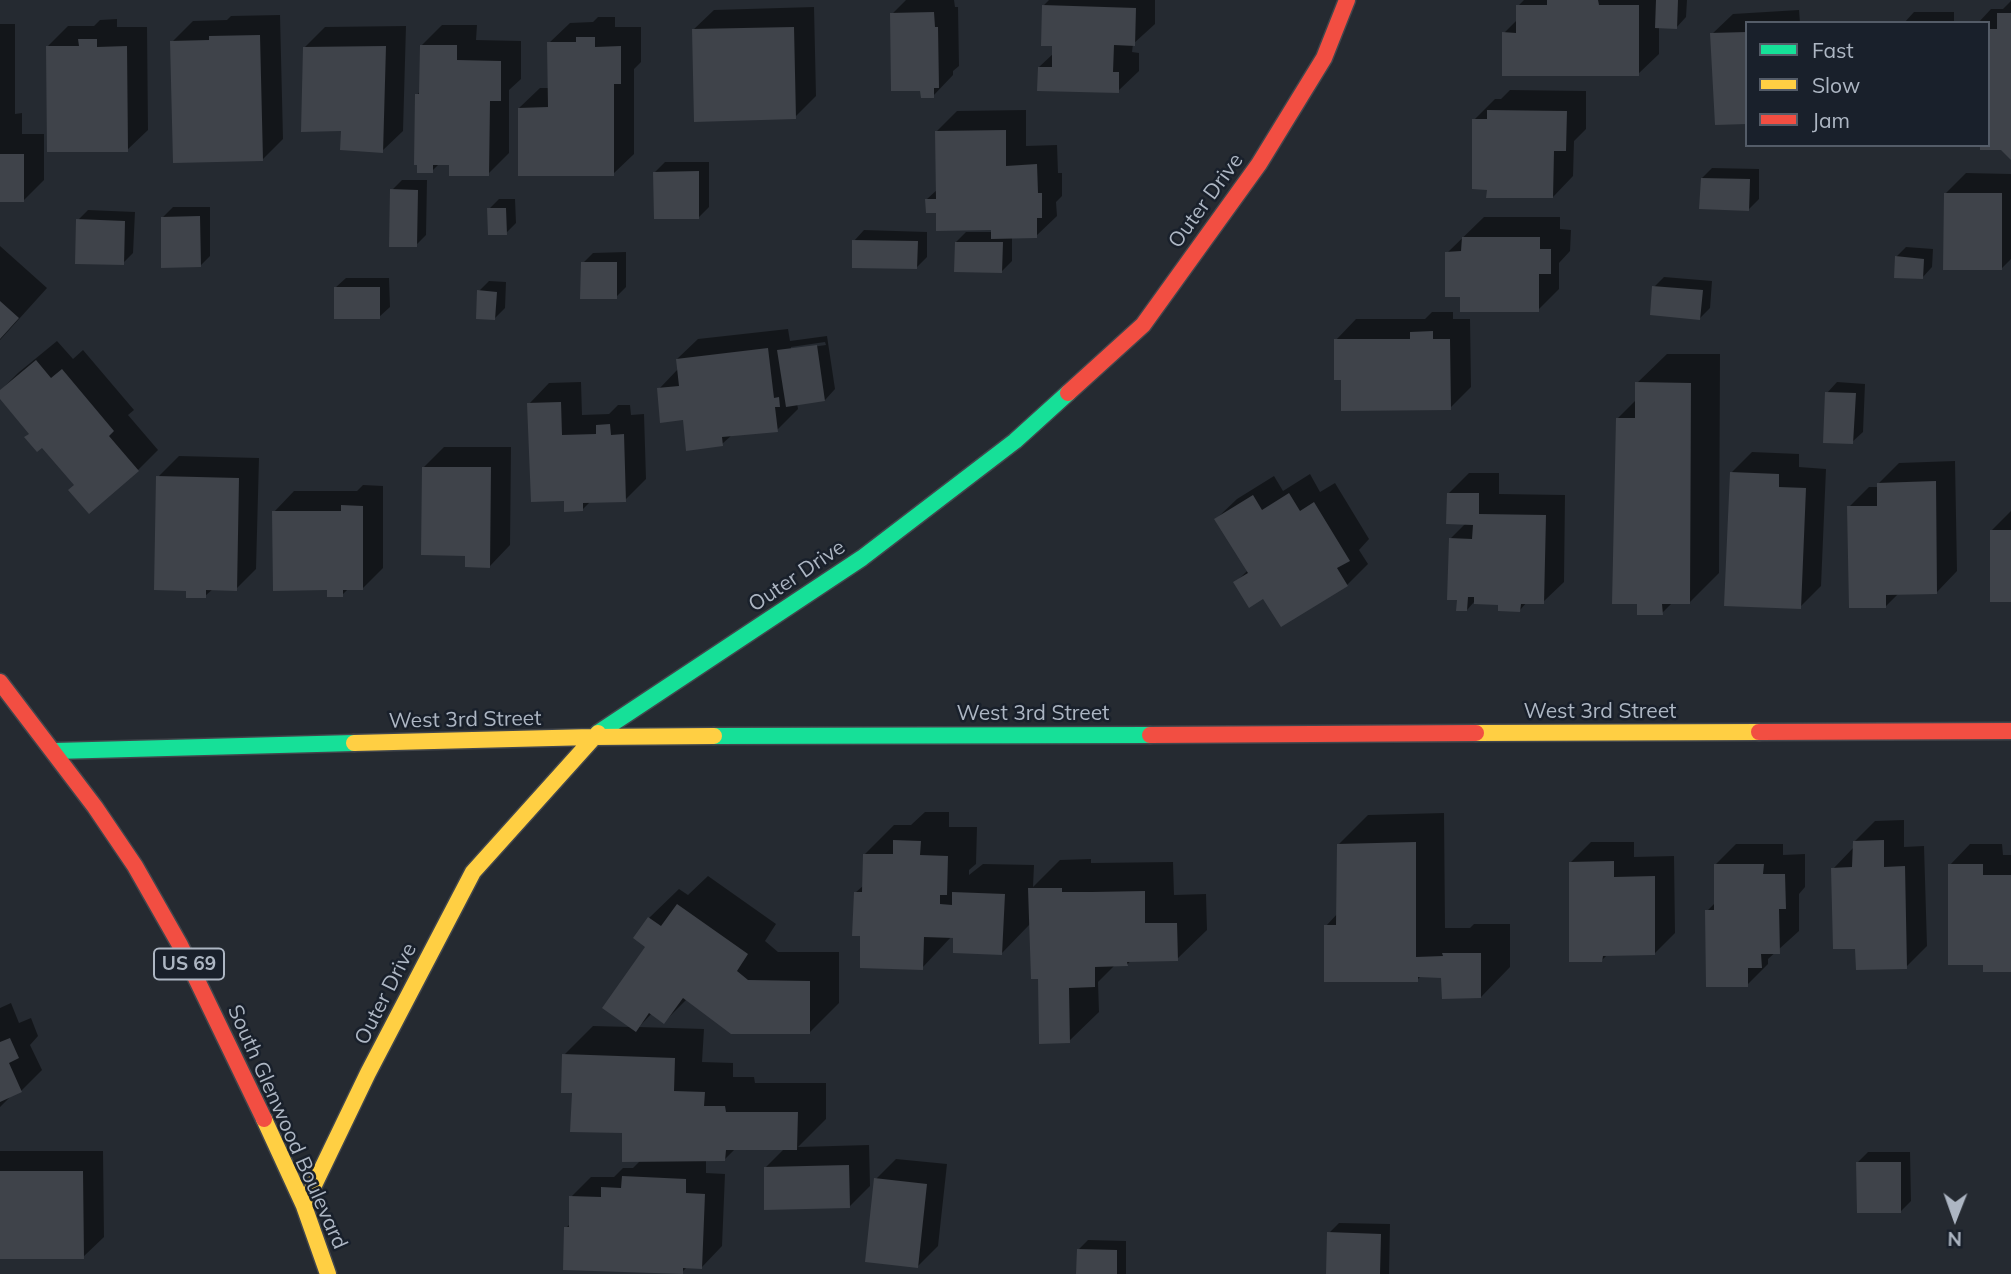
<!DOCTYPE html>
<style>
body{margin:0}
#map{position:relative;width:2011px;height:1274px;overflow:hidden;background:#252a31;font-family:Mulish,sans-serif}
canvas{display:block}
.legend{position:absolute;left:1745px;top:21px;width:245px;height:126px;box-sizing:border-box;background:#19202b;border:2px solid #545c68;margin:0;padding:9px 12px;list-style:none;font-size:21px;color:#adb6c3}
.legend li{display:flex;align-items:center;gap:14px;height:35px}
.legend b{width:35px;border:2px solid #545c68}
.north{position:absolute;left:1920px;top:1183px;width:70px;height:70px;-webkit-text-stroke:5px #19202b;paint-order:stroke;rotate:181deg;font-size:19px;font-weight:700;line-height:28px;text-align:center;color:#adb6c3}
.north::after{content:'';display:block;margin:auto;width:24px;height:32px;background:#adb6c3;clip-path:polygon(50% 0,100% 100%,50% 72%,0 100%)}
</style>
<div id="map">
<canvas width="2011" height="1274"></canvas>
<ul class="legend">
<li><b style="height:9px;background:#16e098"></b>Fast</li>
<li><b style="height:9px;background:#ffcf43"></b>Slow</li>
<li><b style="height:9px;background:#f24e42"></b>Jam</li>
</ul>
<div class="north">N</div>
</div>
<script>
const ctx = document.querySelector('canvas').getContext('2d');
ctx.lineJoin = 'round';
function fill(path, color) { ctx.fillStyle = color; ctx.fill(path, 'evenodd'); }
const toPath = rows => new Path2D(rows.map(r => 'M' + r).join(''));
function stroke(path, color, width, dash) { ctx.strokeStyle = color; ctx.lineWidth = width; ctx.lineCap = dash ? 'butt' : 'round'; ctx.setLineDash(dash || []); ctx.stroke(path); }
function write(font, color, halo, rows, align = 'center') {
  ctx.font = font + ' Mulish,sans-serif'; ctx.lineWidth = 5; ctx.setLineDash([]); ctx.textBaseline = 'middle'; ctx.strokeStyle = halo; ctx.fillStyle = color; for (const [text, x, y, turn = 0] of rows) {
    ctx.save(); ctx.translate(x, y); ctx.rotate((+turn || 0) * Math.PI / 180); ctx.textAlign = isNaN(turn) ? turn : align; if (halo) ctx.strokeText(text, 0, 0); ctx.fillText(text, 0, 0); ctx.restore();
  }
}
const shadow = toPath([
 [906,0,954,0,955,7,958,7,959,66,953,71,953,75,933,96,892,14],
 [1049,0,1155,0,1155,24,1133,44,1132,52,1139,53,1139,71,1118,91,1039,67,1054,53,1043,6],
 [1524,0,1687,0,1686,17,1676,28,1659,27,1659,54,1638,74,1504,33,1518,19,1518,6],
 [2011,1,2011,157,2002,148,1988,145,1988,23,1978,23,1991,9,2003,9],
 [814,7,816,96,795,117,693,30,714,10],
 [1799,10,1800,23,1747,23,1747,122,1712,34,1733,14],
 [1914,12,1954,12,1954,23,1904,23],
 [280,15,283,139,262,160,172,42,193,21,227,20,231,16],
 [598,17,615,17,615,27,641,27,641,62,634,69,634,154,613,174,519,108,540,88,549,88,549,43,570,23,593,22],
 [117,19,117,27,147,27,148,130,127,150,47,47,68,26,94,26,100,20],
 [0,24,15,24,15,114,22,113,22,134,44,134,44,180,24,200,0,201],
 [442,25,477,25,476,40,521,41,521,79,509,90,509,153,488,174,451,164,440,163,432,171,417,95,421,90,422,45],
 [406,26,403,131,382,151,343,130,304,48,325,27],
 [1510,90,1586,91,1586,129,1574,141,1573,176,1553,197,1474,120,1495,99,1501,99],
 [1026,110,1026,146,1057,145,1058,173,1062,173,1062,196,1056,202,1057,216,1036,236,1012,237,1012,261,1002,271,956,242,966,232,993,232,992,228,938,211,927,199,938,189,937,131,957,111],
 [665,162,709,162,709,207,699,217,655,172],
 [1712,168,1759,169,1759,199,1749,209,1702,178],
 [1966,173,2011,174,2011,259,2001,269,1945,194],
 [402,180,427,180,426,235,416,245,392,190],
 [499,199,515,199,516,223,506,233,489,209],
 [173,207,210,207,210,256,200,266,163,217],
 [88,210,135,212,133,253,123,263,78,220],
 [1484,217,1560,217,1560,229,1571,230,1570,251,1559,263,1559,289,1538,310,1462,296,1447,253],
 [864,230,927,232,927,257,917,267,854,241],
 [0,246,47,288,0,340],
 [1906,247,1933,249,1932,267,1922,278,1896,257],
 [626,252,626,287,616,297,583,263,593,253],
 [1664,277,1712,281,1710,308,1700,318,1654,287],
 [346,278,389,278,390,307,379,317,335,288],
 [489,281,506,282,505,308,495,318,479,291],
 [1432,312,1453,312,1453,319,1470,319,1471,387,1450,408,1343,378,1336,340,1356,319,1425,319],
 [788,329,790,341,827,336,835,389,825,400,797,403,798,409,777,430,732,435,722,444,684,418,659,389,678,369,677,359,698,339],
 [825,342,826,345,791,350,791,347],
 [57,341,73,359,83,350,134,410,128,415,158,450,138,470,76,485,0,396,0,391,18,373],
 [1667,354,1720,354,1719,573,1690,602,1673,602,1662,613,1618,418,1637,399,1637,383],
 [581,382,582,415,609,414,618,405,630,405,631,415,644,414,646,479,625,500,591,501,583,509,566,500,529,404,549,383],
 [1837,382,1865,384,1863,432,1852,442,1827,393],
 [444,447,511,447,510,545,490,566,467,554,423,468],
 [1752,452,1799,454,1799,467,1826,469,1821,586,1800,607,1732,472],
 [179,456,259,458,256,569,236,589,213,589,205,596,158,477],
 [1955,461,1957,571,1937,592,1899,593,1886,606,1849,507,1869,487,1879,487,1879,483,1899,463],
 [1469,473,1499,473,1499,494,1565,495,1564,582,1543,602,1527,602,1520,610,1500,603,1474,602,1467,610,1459,598,1451,538,1466,523,1449,493],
 [1310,474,1320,492,1335,483,1369,539,1359,550,1368,564,1347,585,1264,597,1235,583,1248,570,1216,519,1237,499,1274,476,1283,491],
 [363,485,383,486,383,568,362,589,349,588,342,595,329,588,274,512,294,491,357,491],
 [2011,511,2011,600,1992,530],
 [925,812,949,812,949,827,977,827,976,864,969,870,969,875,983,864,1034,865,1033,887,1060,860,1091,859,1091,863,1173,862,1174,895,1206,894,1207,930,1177,959,1131,960,1127,965,1115,965,1098,982,1099,1012,1069,1041,1040,977,1031,923,1002,953,952,936,922,968,862,934,855,893,864,885,865,854,894,825,911,825],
 [1444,813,1445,928,1470,928,1474,924,1510,924,1510,967,1481,997,1443,976,1421,976,1417,980,1326,926,1338,913,1339,844,1368,815],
 [1904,820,1904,847,1924,846,1927,946,1906,967,1857,947,1833,869,1853,848,1855,841,1875,821],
 [1591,842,1634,842,1634,857,1674,856,1675,933,1655,953,1608,954,1602,960,1571,862],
 [1736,844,1783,844,1783,855,1805,854,1805,887,1799,894,1799,931,1768,959,1768,964,1747,985,1707,911,1716,902,1715,865],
 [1970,844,2002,844,2003,855,2011,855,2011,970,1985,963,1950,865],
 [708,876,776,924,765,941,778,952,839,952,839,1003,809,1033,687,999,664,1022,652,1013,639,1027,704,1029,702,1062,733,1063,733,1077,754,1077,755,1083,826,1083,826,1119,798,1147,869,1145,870,1186,850,1206,765,1168,785,1148,736,1148,725,1159,706,1159,706,1173,725,1174,722,1246,702,1267,688,1266,682,1272,566,1228,570,1224,571,1197,591,1177,614,1177,623,1168,633,1168,641,1160,623,1131,573,1092,564,1055,593,1026,631,1027,647,946,649,918,679,889,688,895],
 [11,1003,19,1023,31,1018,38,1036,30,1045,42,1070,21,1091,11,1096,0,1107,0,1008],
 [0,1151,103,1151,104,1237,83,1257,0,1258],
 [1868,1152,1910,1152,1911,1201,1901,1211,1858,1162],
 [896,1159,947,1164,938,1246,918,1266,876,1179],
 [1339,1223,1390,1224,1389,1274,1328,1274,1329,1233],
 [1088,1240,1126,1241,1126,1274,1078,1274,1078,1250]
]);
const building = toPath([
 [1547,0,1598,0,1599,5,1639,5,1639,76,1502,76,1502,32,1516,33,1516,5,1547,5],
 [1656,0,1678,0,1677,29,1655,28],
 [1042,5,1136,8,1135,46,1114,45,1113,72,1119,72,1119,93,1037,91,1038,67,1052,67,1052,46,1041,46],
 [934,12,935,27,938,27,939,88,934,88,934,98,921,98,920,91,891,91,890,13],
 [1997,13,2011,13,2011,160,2001,150,1980,150,1980,145,1988,145,1988,29,1997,29],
 [794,27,796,119,694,122,692,29],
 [1747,32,1747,124,1715,125,1710,33],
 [260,35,263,161,173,163,170,41,209,40,209,36],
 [576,37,595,37,595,47,621,46,621,84,614,84,614,176,518,176,518,108,548,107,547,42,576,42],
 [78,39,97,39,97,47,127,46,128,152,47,152,46,46,79,46],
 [420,45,457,45,457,60,501,61,501,101,490,101,489,176,449,176,449,165,433,165,433,173,417,173,417,165,414,165,415,94,419,94],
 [386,46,383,153,340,150,341,131,301,132,303,47],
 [1487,110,1567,111,1566,151,1554,151,1553,198,1486,198,1487,190,1472,189,1472,119,1487,119],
 [1006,130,1006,166,1037,164,1038,193,1042,193,1042,218,1037,218,1037,238,991,239,991,230,936,231,936,213,926,213,925,199,936,199,935,131],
 [0,154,24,154,24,202,0,202],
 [699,171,699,219,654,219,653,172],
 [1701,178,1750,179,1749,211,1699,209],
 [390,189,418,190,417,247,389,247],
 [1944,193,2002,193,2002,270,1943,270],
 [487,208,506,208,507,235,488,235],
 [200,216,201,267,161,268,161,217],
 [76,219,125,221,124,265,75,264],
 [1462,237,1540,237,1540,249,1551,249,1551,274,1539,274,1539,312,1460,312,1460,297,1445,297,1445,252,1461,251],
 [852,240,918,241,917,269,852,268],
 [955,242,1003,242,1002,273,954,272],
 [1895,256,1924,259,1923,279,1894,278],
 [581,262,617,262,617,299,580,299],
 [1652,286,1703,290,1700,320,1650,315],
 [334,287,380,287,380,319,334,319],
 [477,290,497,292,495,320,476,319],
 [0,301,19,318,0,339],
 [1433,331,1433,339,1450,339,1451,410,1341,411,1341,380,1334,380,1334,339,1410,339,1410,332],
 [817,345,825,401,786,407,777,350],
 [768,348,774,398,779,397,780,407,775,407,778,432,722,437,723,446,686,451,683,420,660,423,657,388,679,386,676,359],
 [36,360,51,378,62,369,114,431,109,436,139,471,89,514,68,490,74,485,42,448,37,452,24,437,29,434,0,399,0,390],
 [1635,382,1691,383,1690,604,1662,604,1663,615,1637,615,1637,604,1612,604,1616,418,1635,418],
 [1825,392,1856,393,1853,444,1823,443],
 [561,402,562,435,596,434,596,425,610,424,611,435,624,434,626,502,583,503,583,511,564,512,564,501,531,502,527,403],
 [422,467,491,467,490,568,465,567,465,556,421,555],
 [1730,472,1779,474,1779,487,1806,488,1801,609,1724,606],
 [156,476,239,478,237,591,206,590,206,598,186,598,186,591,154,590],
 [1936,481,1937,594,1886,595,1886,608,1849,608,1847,506,1877,506,1877,483],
 [1289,493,1300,511,1314,502,1350,561,1337,568,1348,586,1281,627,1263,599,1249,608,1233,582,1248,573,1214,519,1253,495,1262,510],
 [1447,493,1479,493,1479,514,1546,515,1544,604,1521,604,1520,612,1498,611,1498,605,1474,604,1474,597,1468,597,1467,611,1456,611,1457,600,1447,600,1449,538,1472,539,1473,525,1446,524],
 [341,505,363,506,363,590,343,590,343,597,327,597,327,590,273,591,272,511,341,511],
 [1990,530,2011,530,2011,602,1990,602],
 [893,840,921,841,920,855,948,856,947,895,940,895,940,904,952,905,952,892,1005,894,1002,955,953,953,953,938,924,937,923,970,860,968,860,936,852,936,854,892,862,892,863,854,893,854],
 [1884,840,1884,867,1905,866,1907,969,1856,970,1855,949,1833,949,1831,868,1852,867,1853,841],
 [1416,842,1416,957,1443,956,1442,953,1481,953,1481,998,1442,999,1441,978,1418,977,1418,982,1324,982,1324,925,1336,925,1337,844],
 [1614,861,1614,877,1655,876,1655,955,1603,956,1602,962,1569,962,1569,862],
 [1714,864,1764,864,1763,874,1785,874,1786,909,1779,909,1780,954,1761,954,1762,968,1748,968,1748,987,1706,987,1705,910,1714,910],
 [1948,864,1983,864,1983,875,2011,875,2011,972,1983,972,1983,965,1948,965],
 [1028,888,1062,888,1062,892,1092,892,1145,891,1145,923,1177,923,1178,961,1127,962,1128,966,1095,967,1095,987,1069,988,1070,1043,1039,1044,1038,979,1031,979],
 [677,904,748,954,737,971,748,980,810,981,810,1034,731,1034,683,998,664,1024,649,1013,636,1032,602,1008,645,947,633,938,648,917,661,926],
 [10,1038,19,1058,9,1063,22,1092,0,1102,0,1042],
 [562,1054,675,1058,674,1091,705,1092,704,1106,725,1106,726,1112,798,1112,797,1150,726,1150,725,1161,622,1162,622,1133,570,1132,572,1093,561,1093],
 [1856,1162,1901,1162,1901,1213,1857,1213],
 [849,1165,850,1208,764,1210,764,1167],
 [0,1171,83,1171,84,1259,0,1259],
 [622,1176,686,1179,686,1193,705,1194,702,1269,683,1268,683,1274,563,1270,564,1227,569,1227,569,1196,601,1197,601,1187,621,1188],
 [874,1178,927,1184,918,1268,865,1262],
 [1327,1232,1381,1234,1380,1274,1326,1274],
 [1077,1249,1117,1250,1117,1274,1076,1274]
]);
const fast = toPath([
 [598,733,862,558,1015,441,1068,393],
 [714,736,1150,735],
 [55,751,354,743]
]);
const slow = toPath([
 [1476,733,1759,732],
 [354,743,592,737,714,736],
 [264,1119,304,1206,328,1274],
 [304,1206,368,1073,473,872,598,733]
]);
const jam = toPath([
 [1068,393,1143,325,1259,164,1324,58,1347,0],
 [0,682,95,807,135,866,180,945,264,1119],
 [1759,732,2011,731],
 [1150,735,1476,733]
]);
const shields = [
 [189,964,70]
];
const shieldNames = [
 ["US 69",189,964]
];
const streetNames = [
 ["Outer Drive",1206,201,-54],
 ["Outer Drive",797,576,-34],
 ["West 3rd Street",1600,712],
 ["West 3rd Street",1033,714],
 ["West 3rd Street",465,720,-1],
 ["Outer Drive",386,994,-63],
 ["South Glenwood Boulevard",287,1127,66]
];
fill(shadow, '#0007');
fill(building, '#3f434a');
stroke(fast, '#42464c', 19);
stroke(slow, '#42464c', 19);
stroke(jam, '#42464c', 19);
stroke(fast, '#16e098', 16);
stroke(slow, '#ffcf43', 16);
stroke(jam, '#f24e42', 16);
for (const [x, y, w] of shields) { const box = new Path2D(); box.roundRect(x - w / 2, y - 15.5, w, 31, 5); ctx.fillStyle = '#19202b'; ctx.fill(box); stroke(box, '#adb6c3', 2); }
write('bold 19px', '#adb6c3', null, shieldNames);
write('21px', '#adb6c3', '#19202b', streetNames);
</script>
